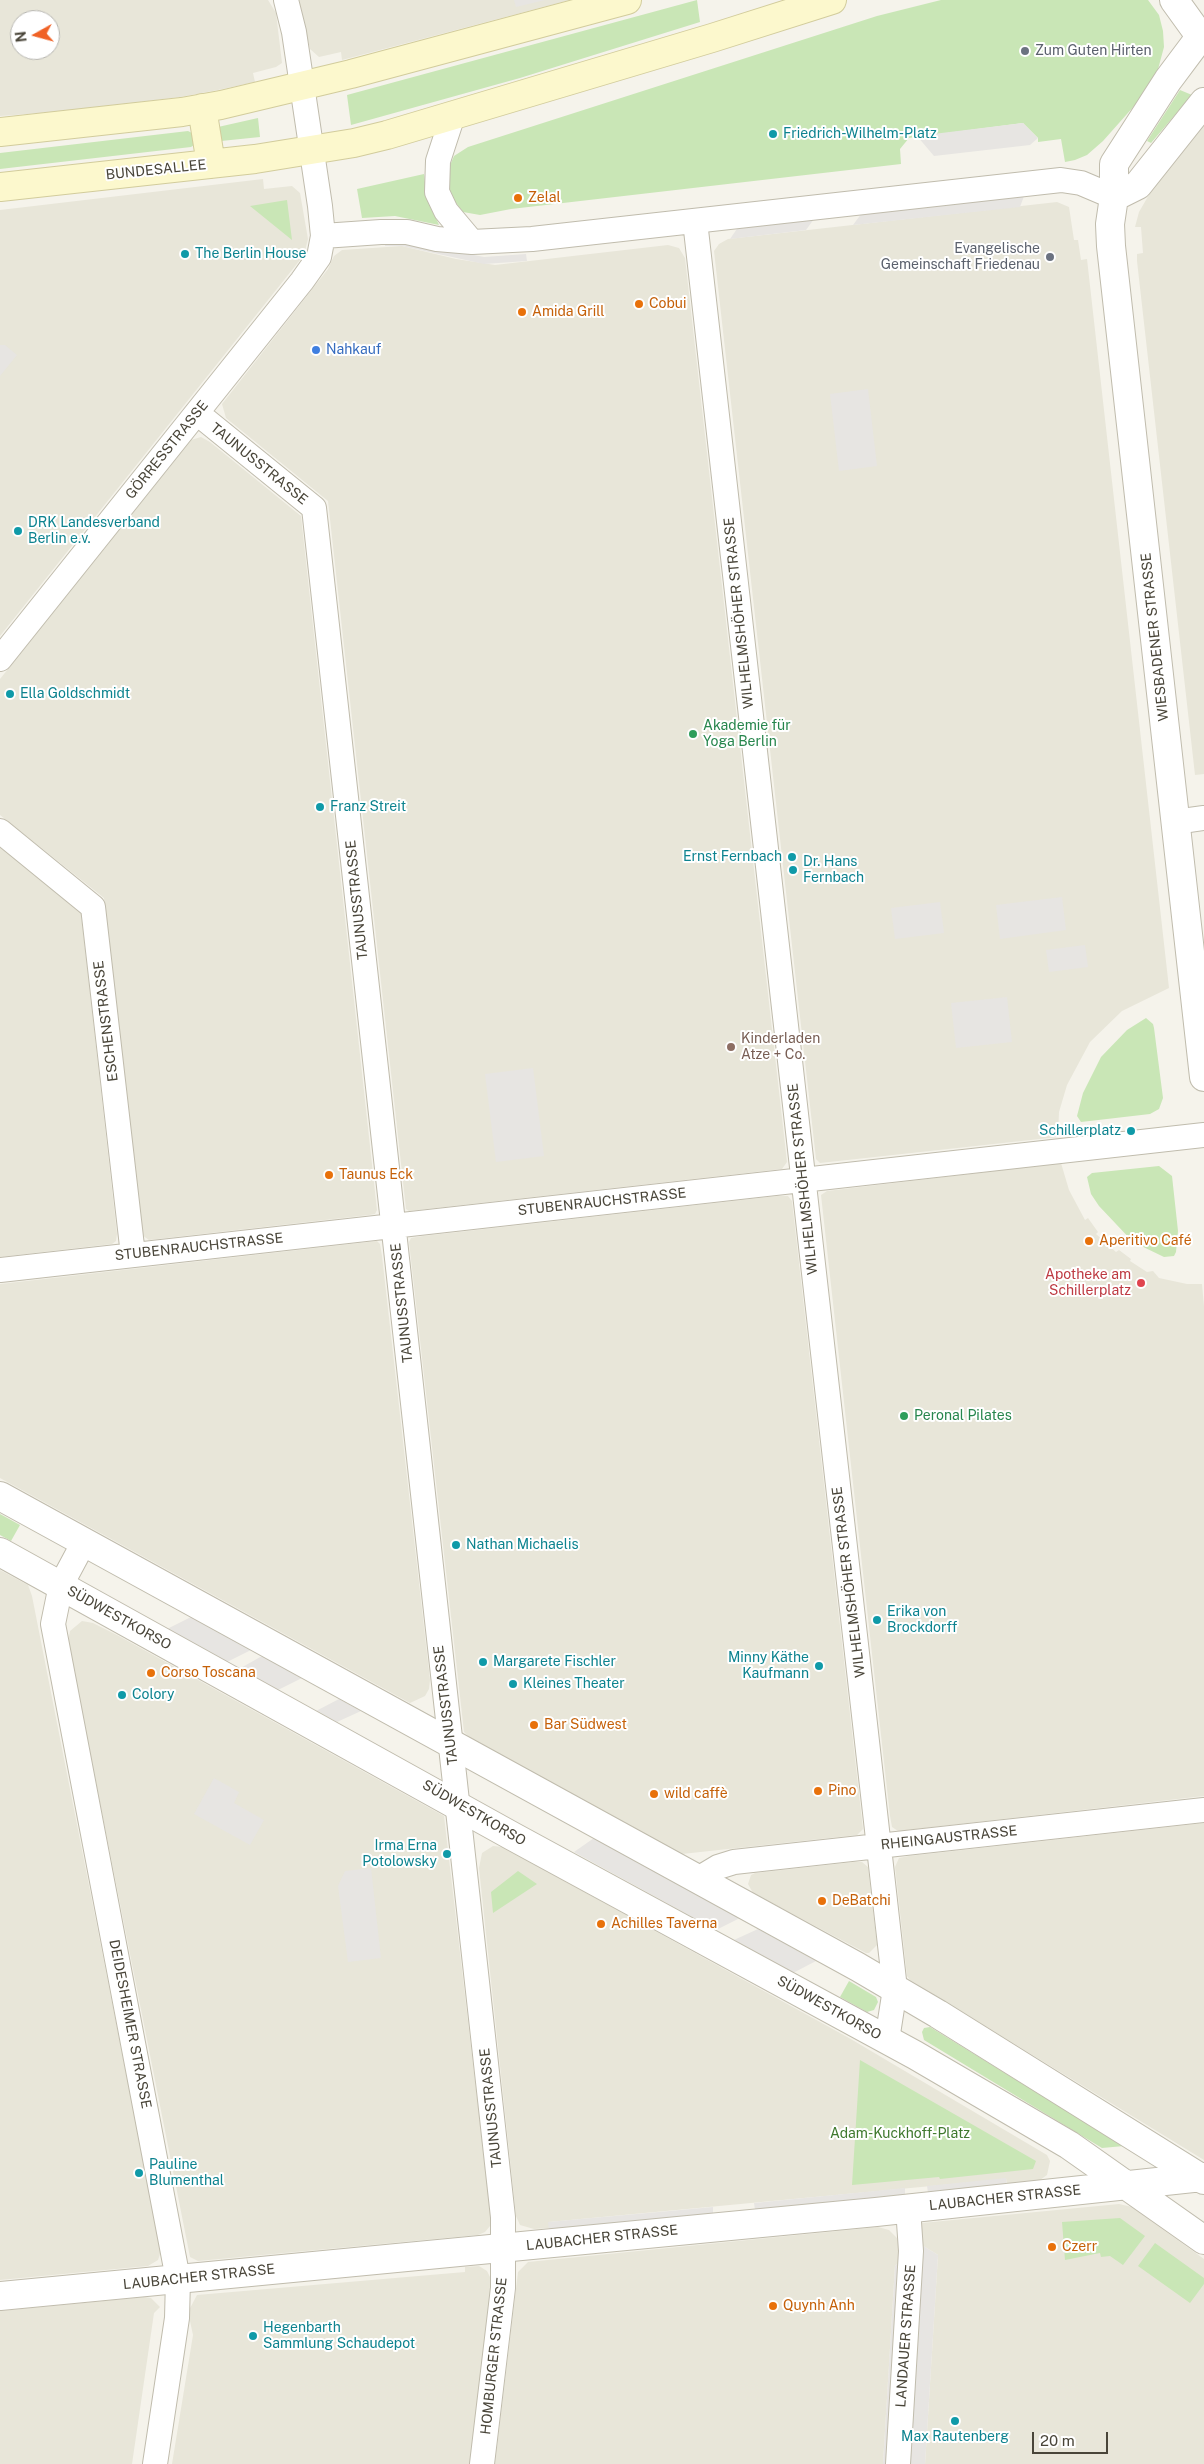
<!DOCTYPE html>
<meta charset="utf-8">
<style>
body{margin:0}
#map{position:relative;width:1204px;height:2464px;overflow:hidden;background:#f5f3eb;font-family:"Public Sans",sans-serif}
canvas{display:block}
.north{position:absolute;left:10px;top:10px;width:50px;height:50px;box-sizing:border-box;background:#fff;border:1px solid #b6b5b0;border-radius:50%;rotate:263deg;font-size:14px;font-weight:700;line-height:20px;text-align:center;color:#494539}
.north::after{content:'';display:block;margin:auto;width:18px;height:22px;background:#f06226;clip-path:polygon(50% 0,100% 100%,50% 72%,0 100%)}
.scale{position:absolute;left:1032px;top:2432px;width:76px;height:22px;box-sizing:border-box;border:2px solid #494539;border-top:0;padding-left:6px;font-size:15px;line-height:18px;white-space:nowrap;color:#494539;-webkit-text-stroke:4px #fff;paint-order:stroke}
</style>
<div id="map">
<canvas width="1204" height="2464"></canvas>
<div class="north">N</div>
<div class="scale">20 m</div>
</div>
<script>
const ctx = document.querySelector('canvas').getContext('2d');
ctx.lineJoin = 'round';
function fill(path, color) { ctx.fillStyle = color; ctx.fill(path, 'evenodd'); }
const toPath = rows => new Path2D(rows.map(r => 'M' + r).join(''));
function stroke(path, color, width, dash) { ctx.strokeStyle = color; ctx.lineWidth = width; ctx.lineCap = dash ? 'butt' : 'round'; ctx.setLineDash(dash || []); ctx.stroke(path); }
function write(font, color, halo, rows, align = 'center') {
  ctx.font = font + ' "Public Sans",sans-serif'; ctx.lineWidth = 4; ctx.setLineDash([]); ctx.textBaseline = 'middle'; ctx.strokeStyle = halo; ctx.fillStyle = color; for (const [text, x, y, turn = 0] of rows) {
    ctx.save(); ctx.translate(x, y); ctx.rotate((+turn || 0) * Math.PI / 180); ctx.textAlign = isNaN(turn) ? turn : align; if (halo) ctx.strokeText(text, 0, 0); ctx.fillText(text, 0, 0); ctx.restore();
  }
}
const residential = toPath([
 [0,0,268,0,276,13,282,63,276,67,253,73,255,82,218,90,180,97,69,111,0,116],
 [20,20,50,20,50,50,20,50],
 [299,0,570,0,342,60,341,52,319,57,310,49],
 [1204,123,1204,774,1195,775,1137,261,1137,254,1143,253,1141,227,1135,227,1139,212,1150,193],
 [263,179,264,189,292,186,300,193,308,239,304,255,0,636,0,210],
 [1057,202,1069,207,1074,240,1078,240,1081,260,1087,259,1169,988,1122,1011,1090,1042,1067,1085,1059,1112,1058,1137,820,1163,816,1159,714,251,719,244,728,239],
 [668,245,679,248,685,258,787,1162,782,1169,409,1211,406,1209,328,501,226,418,222,404,328,269,334,256,342,250,402,246,456,259,495,265],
 [201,437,210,442,301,516,377,1210,375,1214,369,1215,149,1240,142,1235,141,1227,104,898,0,815,0,679,191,440],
 [0,847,81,913,117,1234,116,1241,112,1244,0,1257],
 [1061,1163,1069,1190,1085,1220,1088,1218,1098,1232,1096,1234,1116,1252,1119,1250,1131,1259,1130,1261,1147,1272,1153,1271,1159,1278,1187,1284,1202,1284,1204,1306,1204,1796,898,1831,892,1827,890,1816,821,1195,827,1191],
 [777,1196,788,1196,792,1201,863,1829,857,1835,682,1854,469,1737,464,1732,409,1242,411,1238,423,1236],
 [377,1241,380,1244,382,1256,430,1680,429,1689,425,1696,410,1703,0,1478,0,1284],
 [0,1570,28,1585,32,1596,160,2246,160,2254,158,2260,148,2266,0,2280],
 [82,1621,93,1623,117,1635,444,1816,491,2218,490,2226,485,2232,478,2235,198,2261,190,2257,68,1641,70,1631],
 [1204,1823,1204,2160,910,1980,907,1976,895,1867,899,1858,909,1856],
 [493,1846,503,1847,849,2038,1047,2155,1050,2161,1047,2175,1040,2180,1007,2184,1006,2179,549,2222,549,2228,534,2229,520,2225,516,2216,479,1868,482,1853],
 [854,1862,862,1862,868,1867,877,1945,869,1953,866,1953,753,1893,748,1884,751,1875,755,1873],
 [1119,2204,1132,2207,1204,2259,1204,2464,925,2464,938,2255,920,2244,922,2223],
 [878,2227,889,2230,898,2239,902,2246,903,2258,895,2266,883,2464,495,2464,518,2272,528,2262],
 [479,2266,487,2271,492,2281,471,2464,172,2464,193,2335,188,2312,197,2295,465,2272,465,2267],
 [145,2297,151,2298,160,2307,154,2313,132,2464,0,2464,0,2311]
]);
const green = toPath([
 [697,0,700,22,520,78,351,125,347,95],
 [941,0,1148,0,1159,15,1163,31,1164,47,1157,73,1143,96,1103,141,1087,155,1075,160,1065,162,1061,139,1038,142,1038,138,1023,123,909,138,900,149,901,164,511,209,480,215,463,212,450,195,448,170,454,156,468,147,877,16],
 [1180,90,1192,95,1151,143,1147,141],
 [258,118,260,137,221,141,218,127],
 [188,131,192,133,194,145,191,147,0,169,0,153],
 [424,174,427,198,439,225,395,216,362,218,357,189],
 [287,200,292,240,250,206],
 [1146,1018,1153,1024,1154,1028,1163,1098,1159,1109,1150,1114,1081,1122,1077,1116,1083,1093,1101,1057,1127,1030],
 [1159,1166,1172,1176,1178,1231,1176,1252,1174,1256,1164,1257,1133,1242,1099,1206,1091,1194,1087,1177,1092,1173],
 [0,1514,20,1525,11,1541,0,1535],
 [518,1871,537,1884,493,1913,491,1892],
 [849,1981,876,1997,878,2002,874,2010,867,2012,840,1997],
 [930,2027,1124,2146,1102,2148,924,2040,922,2032,924,2028],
 [860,2060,1036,2161,1033,2169,940,2179,939,2177,852,2185],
 [1120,2218,1145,2236,1123,2265,1110,2256,1101,2257,1100,2253,1065,2260,1062,2222],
 [1155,2243,1204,2278,1204,2284,1190,2303,1138,2266]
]);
const parking = toPath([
 [514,0,545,0,516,7],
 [1023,123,1038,138,1030,145,934,156,917,136],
 [1027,188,1020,207,853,225,867,206],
 [819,212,806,230,730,239,743,220],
 [385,237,484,257,526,254,527,261,484,264,402,246,385,246],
 [0,345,5,345,17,355,0,376],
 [868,389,877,466,839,471,830,394],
 [1062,897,1066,930,1000,939,996,905],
 [940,902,944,933,895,939,891,908],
 [1085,945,1088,967,1049,972,1046,950],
 [1007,997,1012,1042,956,1048,951,1003],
 [533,1068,544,1156,496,1162,485,1074],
 [191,1617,251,1650,227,1662,167,1629],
 [262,1656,302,1678,278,1690,239,1669],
 [339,1699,361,1711,337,1722,316,1711],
 [214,1778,239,1792,234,1803,264,1820,250,1845,194,1814],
 [594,1838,740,1918,716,1930,574,1852],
 [371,1868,381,1958,348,1962,338,1886,345,1871],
 [758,1929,816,1961,793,1973,734,1940],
 [1006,2178,1007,2186,928,2193,927,2186],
 [905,2188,905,2196,755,2210,754,2203],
 [713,2207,713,2214,549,2230,548,2222],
 [920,2244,938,2255,925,2464,907,2464],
 [903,2258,890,2464,883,2464,895,2266]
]);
const minor = toPath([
 [453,115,438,161,437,192,446,211,472,242],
 [695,221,895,1989,887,2040],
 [323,236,381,232,407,232,437,239,472,242,532,239,1061,180,1081,183,1114,197],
 [197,413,314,508,503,2217,503,2288,482,2464],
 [0,659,302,281,319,257,323,236,320,206,294,32,286,0],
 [1175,822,1204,818],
 [0,831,93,907,133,1255],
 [0,1270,1204,1135],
 [84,1542,61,1585,53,1624,178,2279,177,2318,155,2464],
 [698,1879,718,1867,734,1862,1204,1810],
 [898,2464,911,2251,908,2208]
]);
const tertiary = toPath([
 [1174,0,1200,36,1204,37],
 [1204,32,1168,80,1114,164,1114,197,1110,224,1111,246,1204,1077],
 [1114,197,1138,185,1204,102],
 [0,1496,858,1967,938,2014,1204,2180],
 [0,1552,512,1836,915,2055,1069,2145,1204,2240],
 [0,2296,876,2212,1204,2177]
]);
const secondary = toPath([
 [202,108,211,164],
 [0,132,182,112,221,105,351,74,627,0],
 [0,187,255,159,354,143,387,135,712,38,832,0]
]);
const markers = [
 [1025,51,5,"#6b7280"],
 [773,134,5,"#0f9aa8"],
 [518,198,5,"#e8710a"],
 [185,254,5,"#0f9aa8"],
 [1050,257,5,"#6b7280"],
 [639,304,5,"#e8710a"],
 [522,312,5,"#e8710a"],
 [316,350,5,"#3f7fe0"],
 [18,531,5,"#0f9aa8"],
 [10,694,5,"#0f9aa8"],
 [693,734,5,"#2e9e5b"],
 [320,807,5,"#0f9aa8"],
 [792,857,5,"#0f9aa8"],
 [793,870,5,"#0f9aa8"],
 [731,1047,5,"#8d6e63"],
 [1131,1131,5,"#0f9aa8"],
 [329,1175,5,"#e8710a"],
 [1089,1241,5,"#e8710a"],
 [1141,1283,5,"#e0444e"],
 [904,1416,5,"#2e9e5b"],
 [456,1545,5,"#0f9aa8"],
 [877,1620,5,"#0f9aa8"],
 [483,1662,5,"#0f9aa8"],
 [819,1666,5,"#0f9aa8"],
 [151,1673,5,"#e8710a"],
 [513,1684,5,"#0f9aa8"],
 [122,1695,5,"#0f9aa8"],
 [534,1725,5,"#e8710a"],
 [818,1791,5,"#e8710a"],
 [654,1794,5,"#e8710a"],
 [447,1854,5,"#0f9aa8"],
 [822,1901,5,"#e8710a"],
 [601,1924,5,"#e8710a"],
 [139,2173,5,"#0f9aa8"],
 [1052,2247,5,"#e8710a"],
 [773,2306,5,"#e8710a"],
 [253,2336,5,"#0f9aa8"],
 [955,2421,5,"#0f9aa8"]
];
const worshipNames = [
 ["Zum Guten Hirten",1035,51],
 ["Evangelische",1040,249,"right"],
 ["Gemeinschaft Friedenau",1040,265,"right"]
];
const cultureNames = [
 ["Friedrich-Wilhelm-Platz",783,134],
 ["The Berlin House",195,254],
 ["DRK Landesverband",28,523],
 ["Berlin e.v.",28,539],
 ["Ella Goldschmidt",20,694],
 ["Franz Streit",330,807],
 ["Ernst Fernbach",782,857,"right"],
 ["Dr. Hans",803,862],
 ["Fernbach",803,878],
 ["Schillerplatz",1121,1131,"right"],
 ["Nathan Michaelis",466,1545],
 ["Erika von",887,1612],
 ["Brockdorff",887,1628],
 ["Minny Käthe",809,1658,"right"],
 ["Kaufmann",809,1674,"right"],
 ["Margarete Fischler",493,1662],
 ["Kleines Theater",523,1684],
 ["Colory",132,1695],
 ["Irma Erna",437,1846,"right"],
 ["Potolowsky",437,1862,"right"],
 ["Pauline",149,2165],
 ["Blumenthal",149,2181],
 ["Hegenbarth",263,2328],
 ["Sammlung Schaudepot",263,2344],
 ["Max Rautenberg",955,2437,"center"]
];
const streetNames = [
 ["BUNDESALLEE",156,170,-6],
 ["GÖRRESSTRASSE",167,450,-51],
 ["TAUNUSSTRASSE",259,464,39],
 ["WILHELMSHÖHER STRASSE",739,613,-96],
 ["WIESBADENER STRASSE",1155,637,-96],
 ["TAUNUSSTRASSE",357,900,-96],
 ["ESCHENSTRASSE",106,1021,-97],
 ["WILHELMSHÖHER STRASSE",803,1179,-96],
 ["STUBENRAUCHSTRASSE",602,1202,-6],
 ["STUBENRAUCHSTRASSE",199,1247,-6],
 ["TAUNUSSTRASSE",402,1303,-96],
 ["WILHELMSHÖHER STRASSE",849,1582,-97],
 ["SÜDWESTKORSO",119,1618,29],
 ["TAUNUSSTRASSE",446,1705,-97],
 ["SÜDWESTKORSO",474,1813,30],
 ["RHEINGAUSTRASSE",949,1838,-6],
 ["SÜDWESTKORSO",829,2008,29],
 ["DEIDESHEIMER STRASSE",130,2024,79],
 ["TAUNUSSTRASSE",491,2108,-96],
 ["LAUBACHER STRASSE",1005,2198,-6],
 ["LAUBACHER STRASSE",602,2238,-6],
 ["LAUBACHER STRASSE",199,2277,-6],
 ["LANDAUER STRASSE",906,2336,-86],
 ["HOMBURGER STRASSE",494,2356,-84]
];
const foodNames = [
 ["Zelal",528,198],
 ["Cobui",649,304],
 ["Amida Grill",532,312],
 ["Taunus Eck",339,1175],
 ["Aperitivo Café",1099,1241],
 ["Corso Toscana",161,1673],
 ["Bar Südwest",544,1725],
 ["Pino",828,1791],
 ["wild caffè",664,1794],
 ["DeBatchi",832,1901],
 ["Achilles Taverna",611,1924],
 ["Czerr",1062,2247],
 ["Quynh Anh",783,2306]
];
const shopNames = [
 ["Nahkauf",326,350]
];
const leisureNames = [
 ["Akademie für",703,726],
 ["Yoga Berlin",703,742],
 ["Peronal Pilates",914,1416]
];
const educationNames = [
 ["Kinderladen",741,1039],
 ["Atze + Co.",741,1055]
];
const healthNames = [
 ["Apotheke am",1131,1275],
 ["Schillerplatz",1131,1291]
];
const parkNames = [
 ["Adam-Kuckhoff-Platz",900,2134]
];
fill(residential, '#e8e6d9');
fill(green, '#c9e6b6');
fill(parking, '#e7e5e2');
stroke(minor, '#c0bcad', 26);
stroke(tertiary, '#c0bcad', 30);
stroke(secondary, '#d2cc9c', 30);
stroke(minor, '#fff', 24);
stroke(tertiary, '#fff', 28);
stroke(secondary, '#fcf8cd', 28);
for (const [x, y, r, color] of markers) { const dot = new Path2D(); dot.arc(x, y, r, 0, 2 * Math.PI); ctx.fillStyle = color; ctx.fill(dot); stroke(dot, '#fff', 2); }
write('14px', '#5b616d', '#fff', worshipNames, 'left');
write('14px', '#0d838f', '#fff', cultureNames, 'left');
write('14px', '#494539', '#fff', streetNames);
write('14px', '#c56008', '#fff', foodNames, 'left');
write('14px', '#366cbe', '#fff', shopNames, 'left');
write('14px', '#27864d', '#fff', leisureNames, 'left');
write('14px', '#785e54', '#fff', educationNames, 'left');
write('14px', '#be3a42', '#fff', healthNames, 'right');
write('14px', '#3f792e', '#fff', parkNames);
</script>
